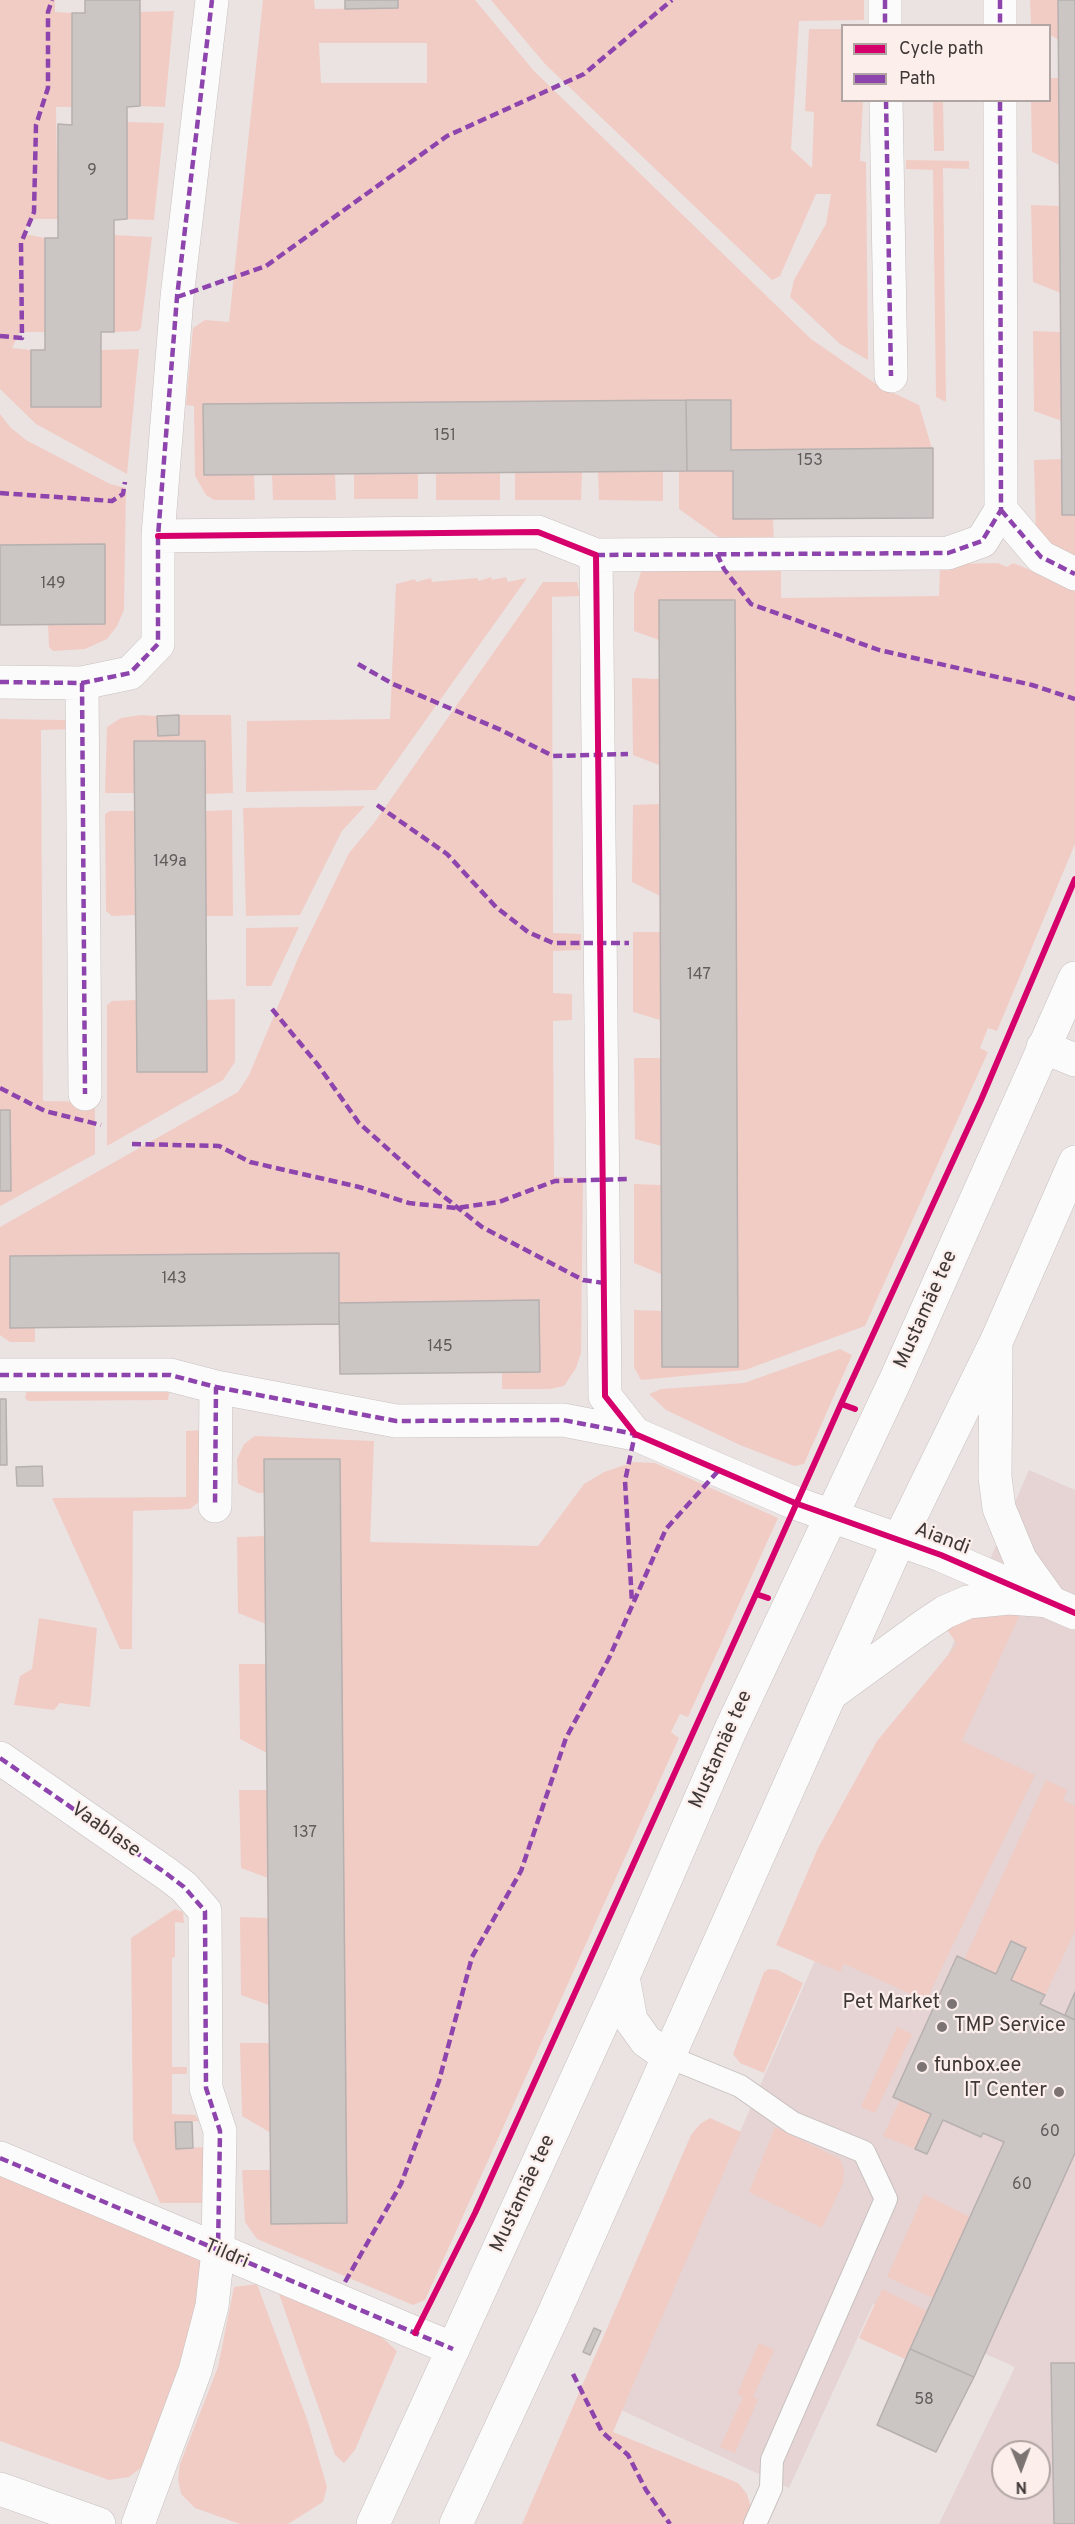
<!DOCTYPE html>
<meta charset="utf-8">
<style>
body{margin:0}
#map{position:relative;width:1075px;height:2524px;overflow:hidden;background:#ebe3e2;font-family:Overpass,sans-serif}
canvas{display:block}
.legend{position:absolute;left:841px;top:24px;width:210px;height:78px;box-sizing:border-box;background:#fceeeb;border:2px solid #b0a5a3;margin:0;padding:8px 10px;list-style:none;font-size:18px;color:#3e3837}
.legend li{display:flex;align-items:center;gap:12px;height:30px}
.legend b{width:30px;border:2px solid #b0a5a3}
.north{position:absolute;left:991px;top:2440px;width:60px;height:60px;box-sizing:border-box;background:#fceeeb;border:2px solid #b0a5a3;border-radius:50%;rotate:179deg;font-size:16px;font-weight:700;line-height:24px;text-align:center;color:#3e3837}
.north::after{content:'';display:block;margin:auto;width:21px;height:27px;background:#7b7473;clip-path:polygon(50% 0,100% 100%,50% 72%,0 100%)}
</style>
<div id="map">
<canvas width="1075" height="2524"></canvas>
<ul class="legend">
<li><b style="height:8px;background:#d6006c"></b>Cycle path</li>
<li><b style="height:8px;background:#8e44ad"></b>Path</li>
</ul>
<div class="north">N</div>
</div>
<script>
const ctx = document.querySelector('canvas').getContext('2d');
ctx.lineJoin = 'round';
function fill(path, color) { ctx.fillStyle = color; ctx.fill(path, 'evenodd'); }
const toPath = rows => new Path2D(rows.map(r => 'M' + r).join(''));
function stroke(path, color, width, dash) { ctx.strokeStyle = color; ctx.lineWidth = width; ctx.lineCap = dash ? 'butt' : 'round'; ctx.setLineDash(dash || []); ctx.stroke(path); }
function write(font, color, halo, rows, align = 'center') {
  ctx.font = font + ' Overpass,sans-serif'; ctx.lineWidth = 4.5; ctx.setLineDash([]); ctx.textBaseline = 'middle'; ctx.strokeStyle = halo; ctx.fillStyle = color; for (const [text, x, y, turn = 0] of rows) {
    ctx.save(); ctx.translate(x, y); ctx.rotate((+turn || 0) * Math.PI / 180); ctx.textAlign = isNaN(turn) ? turn : align; if (halo) ctx.strokeText(text, 0, 0); ctx.fillText(text, 0, 0); ctx.restore();
  }
}
const built = toPath([
 [1029,1470,1075,1490,1075,2524,939,2524,1015,2367,873,2304,789,2488,619,2409],
 [1003,2452,1039,2452,1039,2488,1003,2488]
]);
const green = toPath([
 [0,0,55,0,55,12,72,13,72,107,56,107,58,219,30,219,24,234,45,238,45,332,20,332,12,348,31,350,32,407,101,407,101,350,139,349,127,474,36,424,0,389],
 [263,0,314,0,315,9,397,8,398,0,475,0,534,71,811,339,879,386,919,405,933,452,731,450,730,400,203,404,204,475,254,475,255,500,214,500,206,495,195,476,194,406,186,405,193,328,205,320,229,322],
 [319,43,427,43,427,83,321,83],
 [491,0,864,0,864,20,799,21,791,149,812,168,814,112,805,111,809,29,842,29,842,100,863,101,860,161,866,162,868,360,840,344,790,297,794,280,826,224,831,194,816,194,780,276,772,280,545,64],
 [1030,0,1058,0,1059,40,1050,35,1050,26,1031,25],
 [174,11,165,107,140,106,140,12],
 [1050,78,1059,78,1060,165,1032,152,1031,101,1050,100],
 [933,101,943,101,944,151,934,151],
 [127,122,164,123,154,220,127,219],
 [906,160,969,161,969,169,943,168,946,402,936,397,933,170,906,169],
 [1031,205,1060,206,1061,293,1033,282],
 [114,235,152,237,141,328,138,331,114,332],
 [1033,331,1061,332,1062,421,1034,411],
 [0,414,10,427,26,440,110,484,126,488,124,610,117,626,107,639,85,649,53,651,49,647,48,625,105,624,105,545,0,545],
 [1062,459,1075,515,1075,561,1036,535,1034,460],
 [663,471,663,501,599,500,598,472],
 [679,471,733,471,733,519,773,519,774,544,731,546,679,509],
 [582,472,581,500,515,500,515,473],
 [354,473,418,473,418,499,354,499],
 [436,473,500,473,500,500,436,500],
 [272,474,335,474,336,500,273,500],
 [998,563,1007,567,1013,563,1075,588,1075,844,997,1031,988,1028,980,1048,988,1052,865,1326,745,1370,641,1380,634,1367,634,1310,662,1311,662,1367,738,1366,735,600,659,600,659,640,634,631,634,594,642,569,781,567,781,598,939,596,940,564],
 [491,577,492,580,506,577,508,582,527,578,376,790,246,792,247,721,390,719,396,584,415,579,416,582,431,578,432,582,477,578,479,581],
 [543,582,577,582,580,596,552,597,553,933,581,934,581,950,553,951,553,993,572,994,572,1020,553,1021,554,1177,583,1178,581,1353,576,1368,564,1386,550,1389,502,1389,502,1373,540,1372,339,1303,338,1253,10,1256,11,1328,35,1328,35,1342,10,1342,0,1335,0,1227,238,1092,249,1075,299,956,349,853,374,823],
 [632,678,659,679,659,765,633,755],
 [141,715,157,716,158,735,179,735,179,715,231,715,233,793,205,794,204,741,134,741,134,793,105,793,107,727,121,718],
 [0,719,65,720,74,729,41,730,43,1101,95,1102,95,1154,0,1206,0,1191,11,1191,10,1110,0,1110],
 [659,804,660,896,632,882,633,805],
 [365,806,342,831,300,915,246,916,243,808],
 [232,810,233,916,206,916,205,811],
 [110,811,134,811,135,915,112,916,106,911,105,814],
 [299,927,271,986,246,986,246,928],
 [633,932,660,932,660,1020,633,1012],
 [235,999,235,1062,223,1080,107,1146,107,1005,112,1001,136,1000,137,1072,207,1072,207,1000],
 [634,1058,661,1058,661,1146,635,1139],
 [634,1184,661,1185,661,1274,634,1263],
 [840,1349,852,1355,804,1464,794,1466,740,1445,666,1410,649,1394,661,1389,744,1383],
 [27,1389,167,1390,169,1393,168,1400,28,1401,25,1398],
 [203,1430,204,1498,190,1509,133,1511,132,1649,120,1649,52,1498,186,1497,186,1431],
 [255,1436,374,1441,370,1542,538,1546,584,1484,604,1472,634,1462,655,1463,778,1518,688,1717,680,1714,671,1732,679,1738,425,2300,413,2305,257,2239,245,2222,242,2170,271,2170,271,2224,347,2223,340,1459,264,1459,264,1493,258,1493,238,1484,237,1459,244,1444],
 [265,1536,266,1624,238,1613,237,1537],
 [981,1613,1020,1614,962,1741,1035,1775,921,2011,909,2005,913,1995,844,1964,840,1972,776,1945,818,1848,877,1741,957,1644,945,1627],
 [39,1618,97,1628,90,1707,60,1703,54,1710,14,1705,20,1676,32,1669],
 [239,1664,266,1664,267,1753,240,1739],
 [1046,1780,1067,1790,1063,1800,1075,1806,1075,1931,1045,1995,1011,1980,1026,1948,1012,1941,996,1974,964,1960],
 [239,1790,267,1790,268,1878,241,1868],
 [175,1909,183,1912,184,1923,175,1922,175,1957,172,1958,172,2067,187,2067,187,2074,172,2074,172,2114,195,2115,199,2121,175,2123,176,2148,208,2147,206,2203,160,2203,133,2140,131,1938],
 [240,1917,269,1918,269,2005,241,1995],
 [769,1969,778,1970,803,1983,764,2073,740,2063,733,2054,764,1972],
 [897,2027,912,2034,875,2113,861,2107],
 [240,2043,270,2043,271,2133,242,2116],
 [900,2100,931,2114,915,2149,883,2136],
 [710,2118,741,2132,613,2432,738,2483,747,2494,750,2504,750,2514,745,2524,522,2524,691,2135,700,2124],
 [775,2127,840,2159,844,2170,843,2183,822,2228,749,2192],
 [0,2174,204,2262,183,2367,142,2467,129,2477,109,2480,0,2441],
 [924,2194,970,2217,933,2298,887,2277],
 [257,2284,308,2422,327,2487,323,2502,288,2524,240,2524,195,2508,181,2494,178,2479,180,2464,218,2367,234,2287],
 [882,2289,927,2311,905,2359,859,2338],
 [279,2294,376,2332,397,2351,355,2450,344,2463,335,2455],
 [759,2343,774,2350,753,2397,758,2399,735,2453,720,2447,743,2397,737,2394]
]);
const building = toPath([
 [85,0,140,0,140,106,127,107,127,219,114,220,114,332,101,332,101,407,31,407,31,350,45,350,45,238,58,238,58,124,72,125,72,13,85,13,85,0],
 [345,0,398,0,398,8,345,9,345,0],
 [1058,0,1075,0,1075,515,1062,515,1058,0],
 [686,400,687,471,204,475,203,404,686,400],
 [686,400,731,400,731,450,933,448,933,518,733,519,733,471,687,471,686,400],
 [105,544,105,624,0,625,0,545,105,544],
 [659,600,735,600,738,1367,662,1367,659,600],
 [179,715,179,735,158,736,157,716,179,715],
 [134,741,205,741,207,1072,137,1072,134,741],
 [0,1110,10,1110,11,1191,0,1191,0,1110],
 [339,1253,339,1324,10,1328,10,1256,339,1253],
 [539,1300,540,1372,340,1374,339,1303,539,1300],
 [0,1399,6,1399,7,1465,0,1465,0,1399],
 [264,1459,340,1459,347,2223,271,2224,264,1459],
 [42,1466,43,1486,17,1486,16,1467,42,1466],
 [1011,1941,1026,1948,1011,1980,1045,1995,1040,2004,1075,2020,1075,2153,974,2377,910,2349,1004,2142,983,2133,981,2137,943,2120,927,2154,915,2149,931,2114,893,2097,957,1956,996,1974,1011,1941],
 [1075,1992,1075,2020,1065,2015,1075,1992],
 [175,2122,192,2122,193,2148,176,2149,175,2122],
 [594,2328,601,2331,590,2355,583,2352,594,2328],
 [910,2349,974,2377,936,2452,877,2425,910,2349],
 [1051,2363,1075,2363,1075,2524,1054,2524,1051,2363]
]);
const service = toPath([
 [669,2057,740,2086,793,2123,864,2152,886,2199,772,2460,771,2488,755,2524]
]);
const pedestrian = toPath([
 [1001,510,1041,557,1075,574]
]);
const minor = toPath([
 [885,0,885,26],
 [1000,0,1000,26],
 [886,100,891,376],
 [158,536,538,532,596,555,605,1396,635,1434,795,1503,941,1555,1075,1613],
 [596,555,948,553,982,541,1001,510,1000,100],
 [0,682,82,683,130,673,158,644,158,536,177,297,212,0],
 [82,683,85,1094],
 [1043,1047,1075,1060],
 [0,1375,170,1375,216,1387,215,1506],
 [216,1387,396,1421,563,1420,635,1434],
 [0,1758,167,1874,184,1887,205,1911,206,2088,220,2131,218,2251,212,2306,195,2371,138,2524],
 [623,1977,631,2020,646,2041,669,2057],
 [0,2158,453,2349],
 [0,2489,99,2524]
]);
const secondary = toPath([
 [996,1347,995,1477,999,1508,1020,1559,1050,1601],
 [832,1693,924,1626,945,1612,968,1602,1009,1598,1050,1601],
 [373,2524,623,1977,730,1731,896,1379,1075,978],
 [456,2524,551,2320,899,1540,997,1340,1075,1162]
]);
const quiet = toPath([
 [885,0,885,26],
 [1000,0,1000,26],
 [886,100,891,376],
 [177,297,266,266,447,136,584,74,672,0],
 [0,336,22,338,21,243,34,212,36,125,48,88,48,12,52,0],
 [0,493,112,501,123,494,125,482],
 [1001,510,1041,557,1075,574],
 [717,554,724,569,751,604,879,650,1032,685,1075,699],
 [596,555,948,553,982,541,1001,510,1000,100],
 [358,664,393,684,501,730,553,756,628,754],
 [0,682,82,683,130,673,158,644,158,536,177,297,212,0],
 [82,683,85,1094],
 [377,805,447,854,496,907,528,932,553,943,629,943],
 [272,1009,318,1065,359,1123,418,1176,482,1227,583,1280,604,1283],
 [0,1088,45,1111,101,1125],
 [132,1144,219,1146,250,1162,359,1187,409,1203,456,1208,499,1202,555,1181,629,1179],
 [0,1375,170,1375,216,1387,215,1506],
 [216,1387,396,1421,563,1420,635,1434,625,1481,632,1603],
 [0,1758,167,1874,184,1887,205,1911,206,2088,220,2131,218,2251],
 [0,2158,453,2349],
 [345,2282,401,2184,439,2081,472,1957,521,1871,566,1738,609,1658,666,1529,719,1470],
 [573,2374,602,2432,628,2455,646,2490,670,2524]
]);
const cycleway = toPath([
 [158,536,538,532,596,555,605,1396,635,1434,795,1503,941,1555,1075,1613],
 [841,1404,981,1100,1075,879],
 [756,1594,841,1404,855,1409],
 [415,2333,475,2213,756,1594,768,1598]
]);
const markers = [
 [952,2004,6,"#7b7473"],
 [942,2027,6,"#7b7473"],
 [922,2067,6,"#7b7473"],
 [1059,2092,6,"#7b7473"]
];
const numberNames = [
 ["9",92,172],
 ["151",445,437],
 ["153",810,462],
 ["149",53,585],
 ["149a",170,863],
 ["147",699,976],
 ["143",174,1280],
 ["145",440,1348],
 ["137",305,1834],
 ["60",1050,2133],
 ["60",1022,2186],
 ["58",924,2401]
];
const streetNames = [
 ["Mustamäe tee",927,1310,-66],
 ["Aiandi",942,1540,21],
 ["Mustamäe tee",722,1750,-66],
 ["Vaablase",105,1831,35],
 ["Mustamäe tee",524,2194,-65],
 ["Tildri",226,2255,23]
];
const poiNames = [
 ["Pet Market",940,2004],
 ["TMP Service",954,2027,"left"],
 ["funbox.ee",934,2067,"left"],
 ["IT Center",1047,2092]
];
fill(built, '#e5d4d3');
fill(green, '#f1ccc5');
fill(building, '#cbc5c4');
stroke(building, '#b6b0af', 1.5);
stroke(service, '#c6c0bf', 24);
stroke(pedestrian, '#c6c0bf', 34);
stroke(minor, '#c6c0bf', 34);
stroke(secondary, '#c6c0bf', 34);
stroke(service, '#fcfbfb', 22);
stroke(pedestrian, '#fcfbfb', 33);
stroke(minor, '#fcfbfb', 33);
stroke(secondary, '#fcfbfb', 33);
stroke(quiet, '#8e44ad', 4.5, [9, 4.5]);
stroke(cycleway, '#d6006c', 6);
for (const [x, y, r, color] of markers) { const dot = new Path2D(); dot.arc(x, y, r, 0, 2 * Math.PI); ctx.fillStyle = color; ctx.fill(dot); stroke(dot, '#fceeeb', 2); }
write('16px', '#615b5a', null, numberNames);
write('20px', '#3e3837', '#fceeeb', streetNames);
write('20px', '#3e3837', '#fceeeb', poiNames, 'right');
</script>
